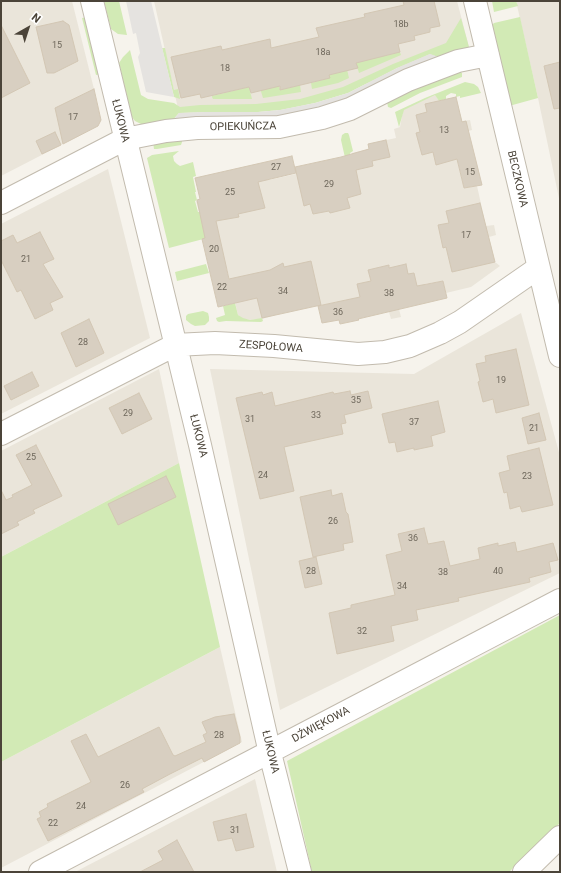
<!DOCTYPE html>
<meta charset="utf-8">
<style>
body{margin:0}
#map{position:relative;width:561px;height:873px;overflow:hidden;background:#f6f3ec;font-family:Roboto,sans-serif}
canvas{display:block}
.frame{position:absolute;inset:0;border:2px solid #4b4439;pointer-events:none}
.north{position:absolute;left:8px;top:8px;width:40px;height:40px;-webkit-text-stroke:3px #fff;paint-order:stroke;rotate:39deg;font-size:11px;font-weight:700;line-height:16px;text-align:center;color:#4b4439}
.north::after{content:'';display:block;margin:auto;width:14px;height:18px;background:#4b4439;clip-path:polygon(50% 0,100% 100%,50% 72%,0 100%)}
</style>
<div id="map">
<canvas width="561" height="873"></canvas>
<div class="frame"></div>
<div class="north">N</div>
</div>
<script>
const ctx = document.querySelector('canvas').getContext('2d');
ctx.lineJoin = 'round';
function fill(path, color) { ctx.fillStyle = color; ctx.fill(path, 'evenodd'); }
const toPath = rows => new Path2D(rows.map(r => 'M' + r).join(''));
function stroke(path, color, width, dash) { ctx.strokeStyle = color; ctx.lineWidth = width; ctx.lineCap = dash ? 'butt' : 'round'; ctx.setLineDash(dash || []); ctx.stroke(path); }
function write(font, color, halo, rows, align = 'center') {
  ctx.font = font + ' Roboto,sans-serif'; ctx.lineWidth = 3; ctx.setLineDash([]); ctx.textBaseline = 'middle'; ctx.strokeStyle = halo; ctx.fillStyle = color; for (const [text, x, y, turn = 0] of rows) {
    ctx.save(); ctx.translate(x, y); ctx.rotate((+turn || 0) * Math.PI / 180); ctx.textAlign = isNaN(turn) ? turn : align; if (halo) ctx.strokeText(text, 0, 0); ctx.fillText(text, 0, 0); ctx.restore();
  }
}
const residential = toPath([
 [1,1,72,1,94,89,98,126,1,176],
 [154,1,457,1,469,47,397,68,371,82,305,105,280,110,179,113],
 [516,1,560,1,560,203,538,98],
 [435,94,439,101,456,97,462,121,470,120,472,130,465,132,458,163,464,188,477,186,486,226,494,225,496,235,489,237,495,262,500,266,471,287,446,293,443,281,425,284,399,309,401,317,391,319,389,312,336,302,318,306,278,310,279,314,262,319,250,320,243,319,238,315,227,269,204,210,199,212,196,201,200,199,195,178,212,174,213,178,234,173,234,169,256,164,259,177,268,175,269,180,354,161,352,153,369,149,368,144,396,138,394,129,400,127,403,110],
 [108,169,150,338,1,414,1,224],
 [521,313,560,456,560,573,280,710,210,369,414,374],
 [159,369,179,463,1,557,1,451],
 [220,647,242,742,1,868,1,762],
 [255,779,277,872,75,872]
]);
const green = toPath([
 [104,1,119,1,127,35,118,34,111,29],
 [492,1,516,1,518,6,494,12],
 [87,17,101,74,96,75,82,18],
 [520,17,538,98,509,106,490,27,494,23],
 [461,18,469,47,467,49,441,58,430,54,397,68,348,93,315,103,280,110,247,113,205,112,179,113,172,121,143,125,135,121,132,117,119,63,123,57,130,50,141,95,148,99,174,103,180,107,200,105,256,104,300,99,343,87,393,64,446,43],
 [162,48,165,48,174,90,178,89,180,99,174,97],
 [384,51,385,56,400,52,401,55,359,73,356,63,375,58],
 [346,65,349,78,338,83,312,89,311,83,329,78,328,69],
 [459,71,462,73,462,77,420,93,391,108,388,107,387,102,406,92],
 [278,81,280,90,300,85,301,92,263,98,259,85],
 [465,82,474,84,478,87,481,93,460,98,460,96,456,97,456,94,451,93,446,96,446,99,439,101,435,95,404,110,399,127,395,112,425,98],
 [249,87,252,99,213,99,212,97,212,96],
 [345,133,348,133,349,135,353,151,350,153,351,160,346,162,341,140,342,135],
 [182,139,182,142,181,145,157,149,154,149,153,142],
 [179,151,173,156,174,161,177,164,180,166,193,162,196,176,193,177,196,192,195,192,197,200,195,201,198,212,200,212,211,237,169,248,147,158,152,155],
 [206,264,209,273,177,281,175,272],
 [235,303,238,315,243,318,250,320,262,318,263,321,261,322,226,321,219,322,217,321,216,318,225,315,223,306],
 [203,311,208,313,209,317,209,321,205,325,195,326,191,324,186,320,186,316,188,314],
 [179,463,220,647,1,762,1,557],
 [560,615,560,823,509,872,312,872,287,761]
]);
const parking = toPath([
 [126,1,151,1,174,97,146,92,138,57,140,53,136,33,133,34],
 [430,54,441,58,350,100,288,116,172,121,179,113,205,112,258,112,280,110,315,103,348,93,397,68]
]);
const building = toPath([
 [403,1,434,1,440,26,430,28,430,32,414,36,415,40,398,44,400,52,356,63,358,68,329,75,330,78,280,90,280,86,251,93,249,87,201,98,200,94,181,98,171,57,221,46,222,50,270,39,271,48,319,37,316,28,365,17,364,14,404,5,403,1],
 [63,21,69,25,78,61,54,73,47,73,36,27,63,21],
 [1,25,30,83,1,98,1,25],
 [560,62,560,108,554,109,544,66,560,62],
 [94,89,101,120,98,126,63,144,55,108,94,89],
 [456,97,462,122,466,121,482,185,464,188,457,159,436,165,433,152,422,155,416,133,420,132,416,115,427,112,425,104,456,97],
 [55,132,61,145,42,154,36,141,55,132],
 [386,140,390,157,372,161,373,166,356,170,361,194,347,198,350,208,330,213,329,211,313,214,310,204,304,206,295,167,341,157,369,149,368,144,386,140],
 [292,156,296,173,258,182,265,208,238,214,239,217,216,221,229,279,270,270,283,263,284,267,311,261,321,305,262,318,257,298,218,307,202,239,205,238,197,200,200,199,195,178,292,156],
 [480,203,495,262,452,272,446,247,443,248,438,225,449,223,446,211,480,203],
 [40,232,54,259,43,264,63,297,50,303,53,310,35,319,21,290,17,292,1,260,1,241,13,235,17,243,40,232],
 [406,264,408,274,414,273,417,286,443,281,447,298,358,319,359,320,340,324,339,320,322,323,318,306,360,297,357,284,371,281,368,270,389,265,389,268,406,264],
 [89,319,104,353,76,367,61,333,89,319],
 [516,349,529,405,496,413,493,399,483,402,478,382,480,381,476,364,486,362,485,356,516,349],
 [32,372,39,386,11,400,4,386,32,372],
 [350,391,351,395,368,391,372,408,344,415,346,423,341,424,343,434,284,447,294,491,260,499,236,398,262,392,263,395,272,392,275,406,333,392,334,394,350,391],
 [139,393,152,419,122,434,109,408,139,393],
 [438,401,445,432,431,436,433,446,414,450,414,448,397,452,395,442,389,443,382,414,438,401],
 [539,413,546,440,528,444,522,418,539,413],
 [36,445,62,496,33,510,35,513,17,522,19,525,1,534,1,490,6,500,13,497,12,495,32,485,16,455,36,445],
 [539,448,553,505,522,512,520,506,510,509,507,492,504,493,499,473,510,470,507,456,539,448],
 [166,476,176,497,118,525,108,504,166,476],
 [331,490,332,496,342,493,346,512,348,514,353,542,343,544,344,550,313,557,300,497,331,490],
 [424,528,428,544,444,541,450,566,480,559,478,548,498,543,498,546,515,542,517,552,553,543,558,560,549,562,551,572,529,578,530,582,458,598,459,601,416,610,418,620,391,626,394,641,337,654,329,613,351,608,351,605,395,595,386,555,402,551,398,534,424,528],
 [316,557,322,584,305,588,299,561,316,557],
 [234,714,240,737,240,743,204,762,202,758,170,774,142,789,144,792,48,841,37,819,41,817,39,812,48,807,47,804,91,782,71,741,86,734,98,757,159,727,173,755,175,756,206,742,203,735,207,733,202,722,215,717,234,714],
 [246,814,254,847,236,851,232,838,218,841,213,822,246,814],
 [177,840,194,872,140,872,163,860,158,851,177,840]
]);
const minor = toPath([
 [92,1,200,445,270,753,300,872],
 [475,1,560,356],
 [1,203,125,139,166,131,197,128,279,127,322,118,350,109,408,80,458,61,488,55],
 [1,434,175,345,215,343,274,346,358,354,385,352,410,346,440,333,460,322,538,268],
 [40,872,560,600],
 [524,872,560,837]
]);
const numberNames = [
 ["18b",401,25],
 ["15",57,46],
 ["18a",323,53],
 ["18",225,69],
 ["17",73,118],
 ["13",444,131],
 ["27",276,168],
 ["15",470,173],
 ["29",329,185],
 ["25",230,193],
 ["17",466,236],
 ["20",214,250],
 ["21",26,260],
 ["22",222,288],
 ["34",283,292],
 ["38",389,294],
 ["36",338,313],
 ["28",83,343],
 ["19",501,381],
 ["35",356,401],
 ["29",128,414],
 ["33",316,416],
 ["31",250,420],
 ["37",414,423],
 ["21",534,429],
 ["25",31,458],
 ["24",263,476],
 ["23",527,477],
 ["26",333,522],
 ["36",413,539],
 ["28",311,572],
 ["40",498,572],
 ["38",443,573],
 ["34",402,587],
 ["32",362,632],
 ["28",219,736],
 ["26",125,786],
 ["24",81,807],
 ["22",53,824],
 ["31",235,831]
];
const streetNames = [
 ["ŁUKOWA",120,121,76],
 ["OPIEKUŃCZA",243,127,-1],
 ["BECZKOWA",517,179,77],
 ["ZESPOŁOWA",271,347,4],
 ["ŁUKOWA",198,436,76],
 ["DŹWIĘKOWA",321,725,-28],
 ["ŁUKOWA",270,752,77]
];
fill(residential, '#eae5da');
fill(green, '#d2eab5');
fill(parking, '#e5e3e0');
fill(building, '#d8cfc1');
stroke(building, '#d3c7b4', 1);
stroke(minor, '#c2bbae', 24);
stroke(minor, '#fff', 22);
write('9px', '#6e675b', null, numberNames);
write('11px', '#4b4439', '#fff', streetNames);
</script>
